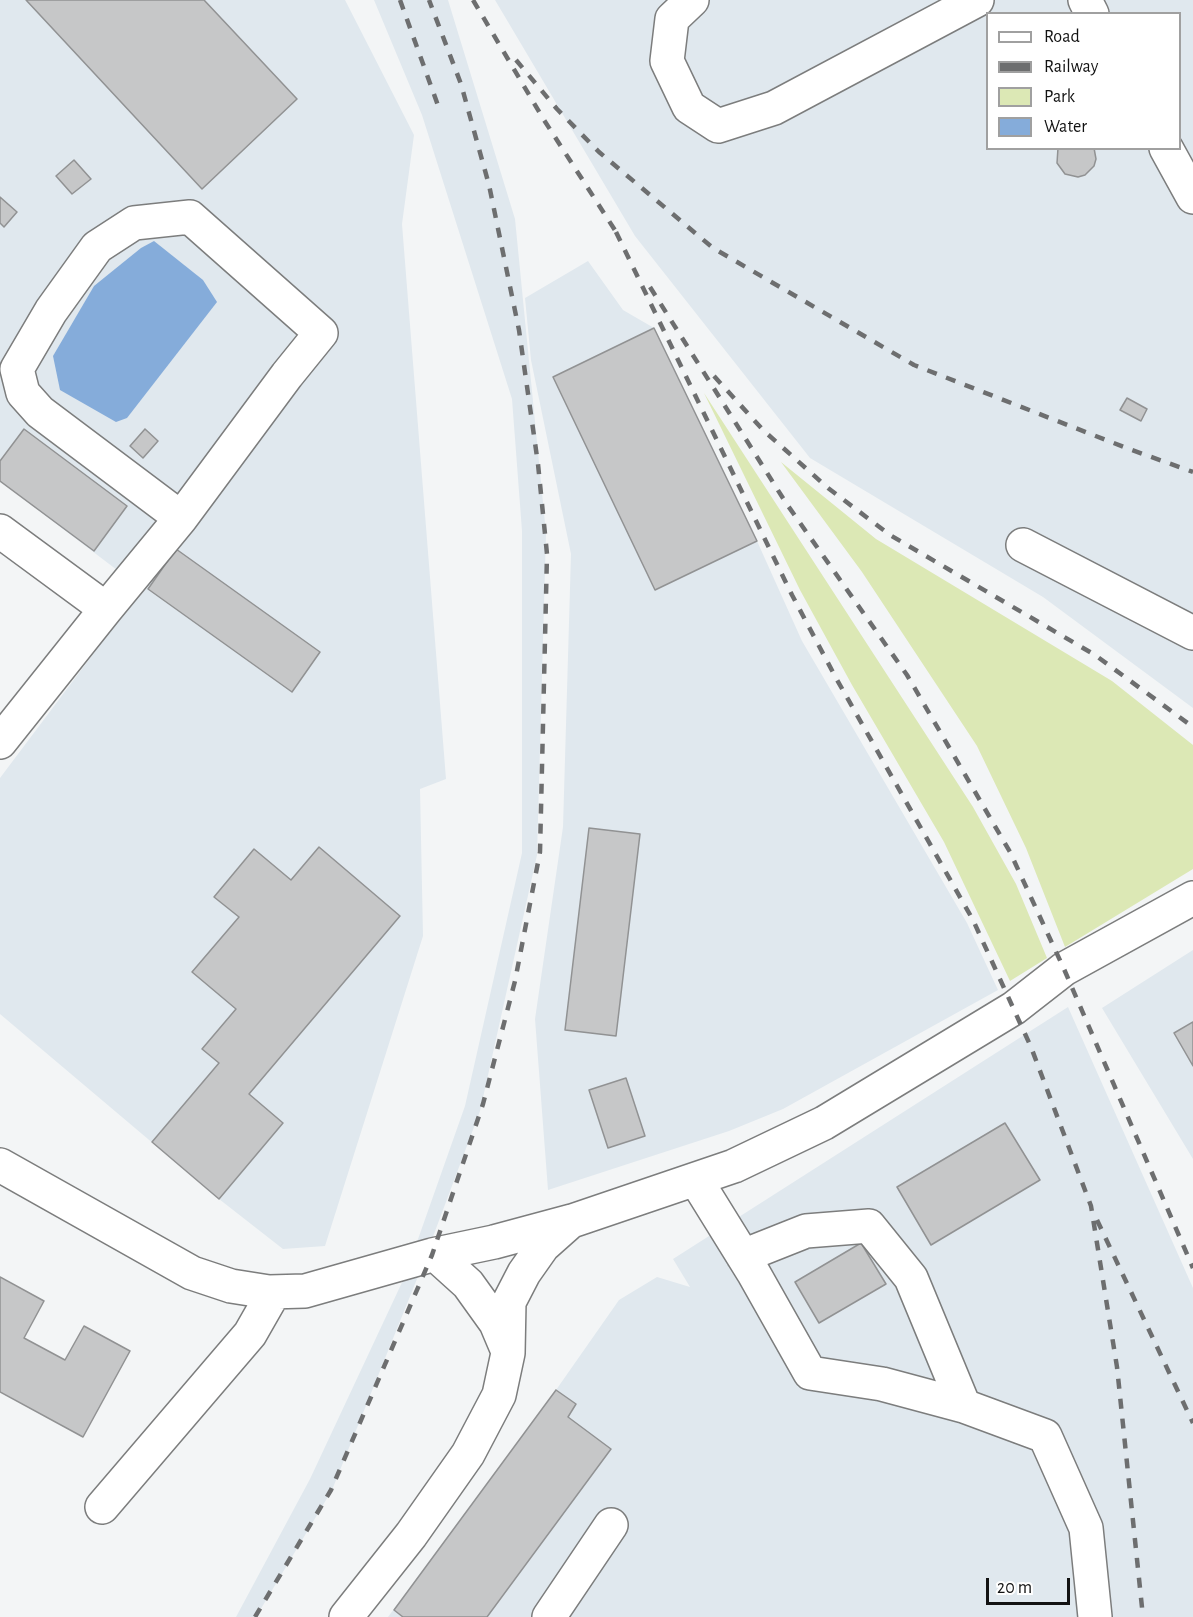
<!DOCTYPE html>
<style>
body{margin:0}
#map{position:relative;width:1193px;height:1617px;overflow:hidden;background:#f3f5f6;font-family:"Alegreya Sans",sans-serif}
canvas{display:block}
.legend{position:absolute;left:986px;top:12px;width:195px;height:138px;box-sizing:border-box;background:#fff;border:2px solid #a0a0a0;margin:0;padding:8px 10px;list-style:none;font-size:18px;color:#121212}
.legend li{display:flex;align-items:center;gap:12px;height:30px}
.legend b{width:30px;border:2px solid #a0a0a0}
.scale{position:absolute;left:986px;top:1578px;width:84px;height:27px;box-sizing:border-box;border:3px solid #121212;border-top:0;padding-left:8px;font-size:18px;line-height:21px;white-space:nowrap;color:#121212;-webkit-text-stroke:4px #fff;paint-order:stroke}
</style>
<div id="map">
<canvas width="1193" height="1617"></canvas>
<ul class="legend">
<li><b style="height:8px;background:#fff"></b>Road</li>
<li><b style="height:8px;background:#6d6e6f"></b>Railway</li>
<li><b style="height:16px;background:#dce8b5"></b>Park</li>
<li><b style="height:16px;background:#85acda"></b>Water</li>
</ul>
<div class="scale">20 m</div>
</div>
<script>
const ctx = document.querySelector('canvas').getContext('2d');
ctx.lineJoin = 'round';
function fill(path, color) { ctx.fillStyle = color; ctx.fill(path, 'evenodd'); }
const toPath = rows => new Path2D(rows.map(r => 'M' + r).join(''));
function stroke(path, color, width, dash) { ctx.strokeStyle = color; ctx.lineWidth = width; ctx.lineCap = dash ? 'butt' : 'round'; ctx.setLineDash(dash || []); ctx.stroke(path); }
const built = toPath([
 [0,0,345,0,414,135,402,224,446,779,420,789,423,936,325,1246,283,1249,219,1199,0,1014,0,778,142,589,0,481],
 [374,0,448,0,515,219,546,533,537,855,480,1111,419,1274,332,1490,256,1617,236,1617,310,1479,405,1276,465,1106,522,853,522,531,512,399,422,115],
 [495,0,1193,0,1193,708,1043,597,810,458,635,236],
 [988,14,1180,14,1180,148,988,148],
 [588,261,623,310,654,328,757,541,802,641,967,923,998,990,783,1109,729,1131,548,1190,535,1019,563,827,571,554,531,360,525,298],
 [1193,950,1193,1159,1102,1008],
 [1068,1007,1193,1288,1193,1617,388,1617,556,1390,619,1300,657,1277,690,1287,673,1259]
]);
const green = toPath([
 [704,393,973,807,1016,884,1047,958,1010,981,944,842,852,685,800,590],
 [781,462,876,539,1112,681,1193,745,1193,869,1065,947,1026,848,977,746,862,572]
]);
const water = toPath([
 [154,241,203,280,217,302,127,418,116,422,60,390,53,356,94,286,141,248]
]);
const building = toPath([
 [26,0,204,0,297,99,202,189,26,0],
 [1058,148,1094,148,1096,159,1094,166,1085,175,1078,177,1065,174,1057,163,1058,148],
 [74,160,91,179,72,194,56,176,74,160],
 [0,197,17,212,4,227,0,223,0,197],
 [654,328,757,541,655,590,553,377,654,328],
 [1127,398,1147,409,1141,421,1120,410,1127,398],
 [24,429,127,506,94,551,0,481,0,461,24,429],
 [145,429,158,441,143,458,130,446,145,429],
 [176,549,320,652,292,692,148,589,176,549],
 [589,828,640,834,616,1036,565,1030,589,828],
 [319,847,400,916,249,1094,283,1123,219,1199,152,1142,219,1063,202,1049,236,1009,192,972,239,917,214,897,254,849,291,880,319,847],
 [1193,1022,1193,1066,1174,1033,1193,1022],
 [626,1078,645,1136,608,1148,589,1090,626,1078],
 [1005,1123,1040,1180,931,1245,897,1187,1005,1123],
 [861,1243,886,1284,819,1323,795,1282,861,1243],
 [0,1277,44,1301,24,1338,65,1360,84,1326,130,1351,83,1437,0,1392,0,1277],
 [556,1390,576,1404,568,1417,611,1449,487,1617,403,1617,394,1610,556,1390]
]);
const minor = toPath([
 [692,0,672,19,667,61,689,107,718,126,774,108,977,0],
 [1085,0,1092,14],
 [1166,148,1193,197],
 [0,531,106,609,0,742],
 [1023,545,1193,633],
 [106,609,181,518,287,375,321,333,190,217,134,223,97,247,51,311,17,369,23,393,40,412,181,518],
 [0,1165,192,1273,231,1286,269,1292,305,1291,432,1255,494,1242,572,1221,734,1166,824,1123,1014,1008,1064,969,1193,898],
 [696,1180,753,1272,810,1373,882,1384,964,1406,1045,1436,1086,1528,1095,1617],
 [437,1256,468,1284,496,1323,507,1349],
 [743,1256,806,1231,869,1226,911,1278,964,1406],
 [102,1507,250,1334,274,1292],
 [346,1617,411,1535,468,1454,499,1395,508,1353,509,1302,524,1273,543,1246,570,1222],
 [549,1617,611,1525]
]);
const rail = toPath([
 [400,0,440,111],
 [473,0,544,120,620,238],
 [516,60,557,109,599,152,713,248,914,365,1129,449,1193,472],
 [616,232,792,595,836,678,973,920,1031,1047,1091,1206,1117,1367,1143,1617],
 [650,287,786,503,907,675,1010,852,1064,969,1193,1268],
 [714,376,763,430,828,488,890,535,1095,655,1193,727],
 [1097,1220,1193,1423],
 [255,1617,331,1490,432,1255,483,1104,515,981,540,852,547,554,538,464,519,330,489,185,461,84,429,0]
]);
fill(built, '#e0e8ee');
fill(green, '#dce8b5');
fill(water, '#85acda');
fill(building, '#c6c7c8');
stroke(building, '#919293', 1.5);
stroke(minor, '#7c7d7d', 36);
stroke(minor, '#fff', 33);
stroke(rail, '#6d6e6f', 4.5, [10, 10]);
</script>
